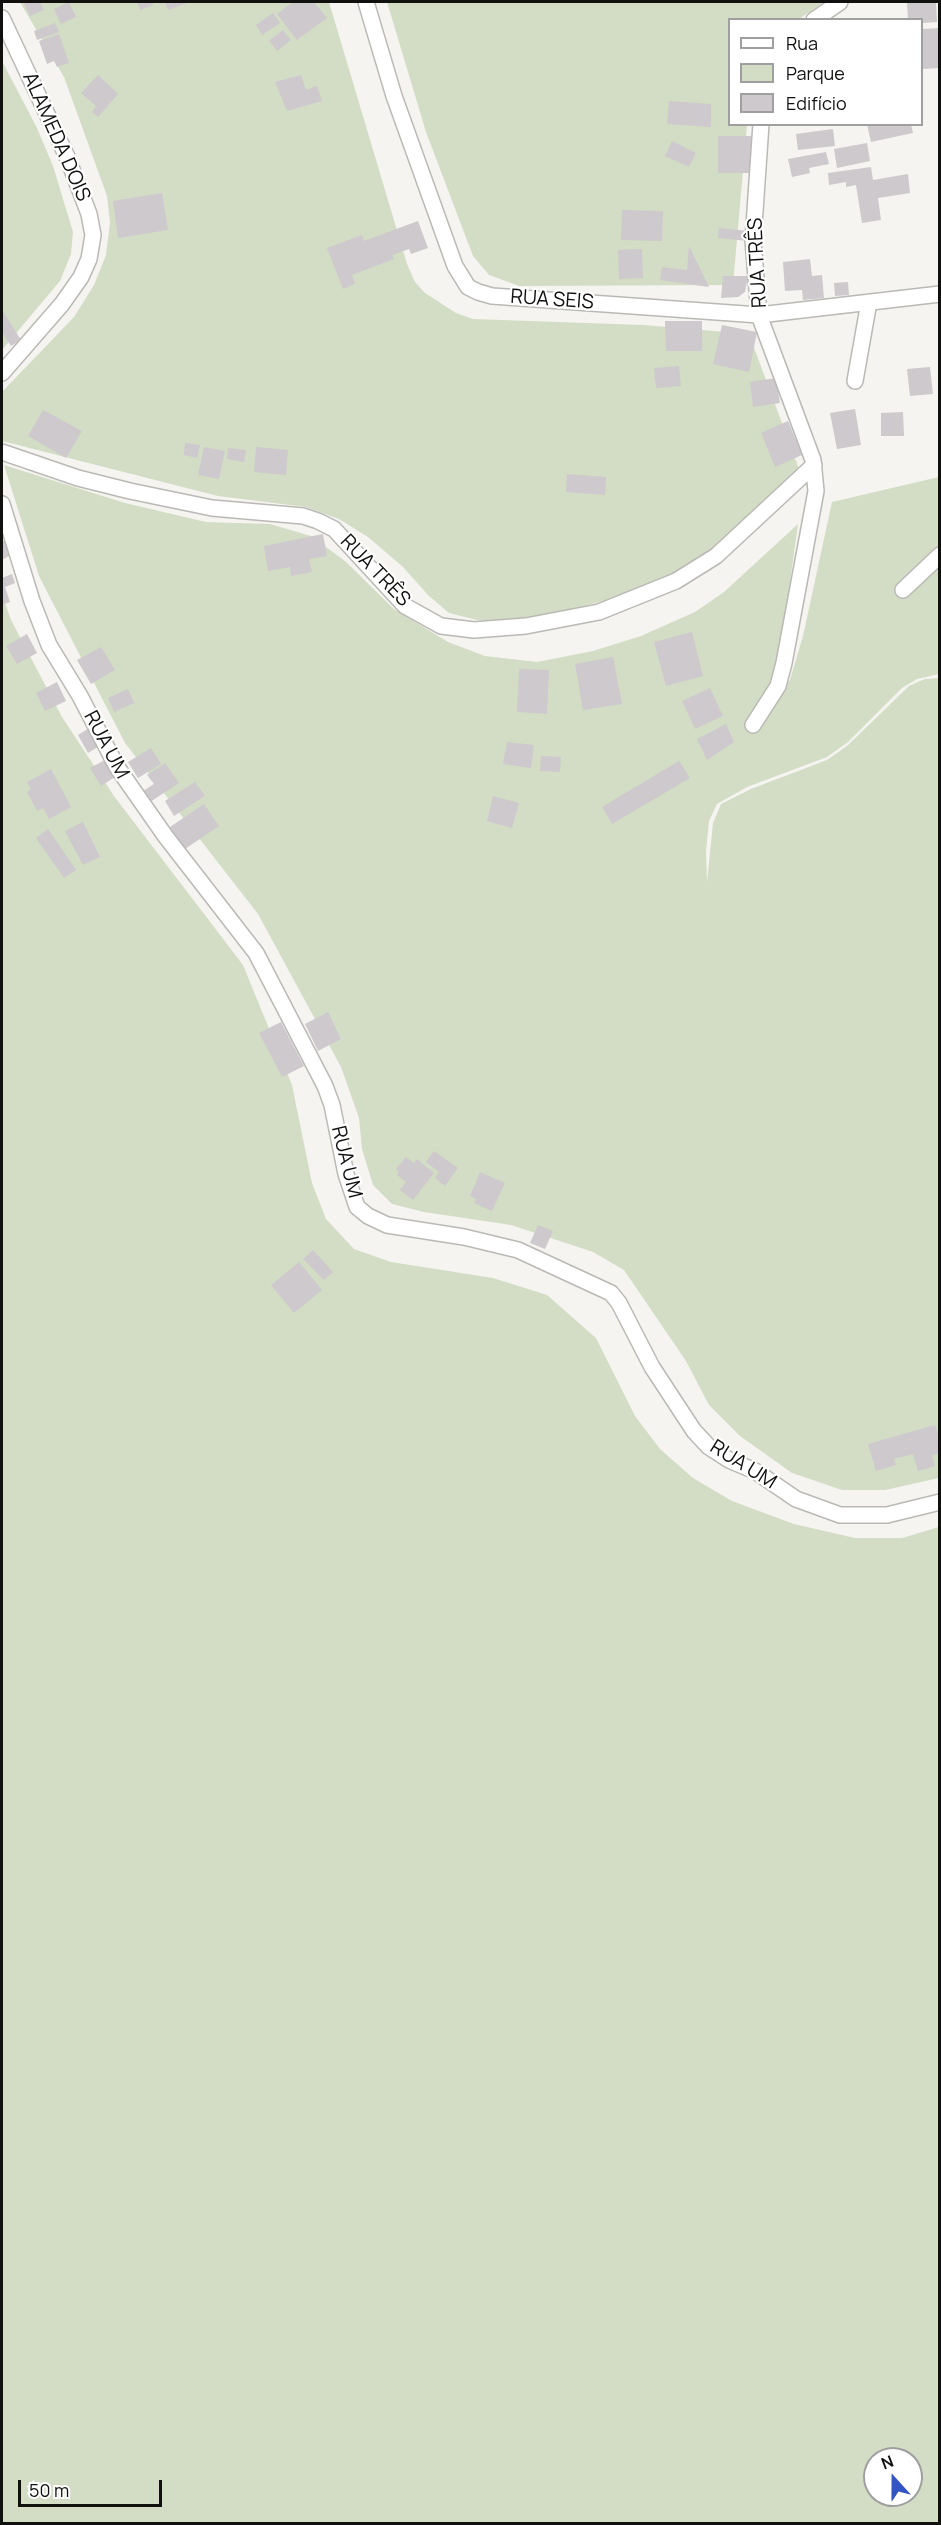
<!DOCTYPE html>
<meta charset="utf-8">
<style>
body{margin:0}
#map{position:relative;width:941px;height:2525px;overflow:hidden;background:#f5f4f0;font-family:Manrope,sans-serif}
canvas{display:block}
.frame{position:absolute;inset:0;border:3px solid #10100f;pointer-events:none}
.legend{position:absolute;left:728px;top:18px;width:195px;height:108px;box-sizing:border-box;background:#fff;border:2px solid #9f9f9f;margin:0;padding:8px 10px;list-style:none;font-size:18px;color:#10100f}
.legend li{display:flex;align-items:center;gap:12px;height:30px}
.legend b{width:30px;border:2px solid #9f9f9f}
.north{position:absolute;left:863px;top:2447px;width:60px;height:60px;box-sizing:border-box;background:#fff;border:2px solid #9f9f9f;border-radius:50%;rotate:339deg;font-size:16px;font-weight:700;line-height:24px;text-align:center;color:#10100f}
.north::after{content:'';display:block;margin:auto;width:21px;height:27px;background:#3254c4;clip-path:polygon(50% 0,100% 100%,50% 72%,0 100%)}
.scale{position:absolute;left:18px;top:2480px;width:144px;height:27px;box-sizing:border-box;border:3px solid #10100f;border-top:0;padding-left:8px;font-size:18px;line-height:21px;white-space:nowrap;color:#10100f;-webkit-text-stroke:4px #fff;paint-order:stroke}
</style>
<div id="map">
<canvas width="941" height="2525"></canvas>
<div class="frame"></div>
<ul class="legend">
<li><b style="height:8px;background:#fff"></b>Rua</li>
<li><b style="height:16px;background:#d3ddc6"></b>Parque</li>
<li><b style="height:16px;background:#cdc9cc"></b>Edifício</li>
</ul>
<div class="north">N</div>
<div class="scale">50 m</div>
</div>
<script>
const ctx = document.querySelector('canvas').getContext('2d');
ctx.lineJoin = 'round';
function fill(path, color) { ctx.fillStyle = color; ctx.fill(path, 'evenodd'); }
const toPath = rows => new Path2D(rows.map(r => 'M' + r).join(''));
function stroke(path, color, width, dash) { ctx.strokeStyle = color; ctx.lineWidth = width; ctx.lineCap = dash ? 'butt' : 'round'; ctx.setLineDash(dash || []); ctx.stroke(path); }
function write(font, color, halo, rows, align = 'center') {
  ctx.font = font + ' Manrope,sans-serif'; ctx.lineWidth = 4.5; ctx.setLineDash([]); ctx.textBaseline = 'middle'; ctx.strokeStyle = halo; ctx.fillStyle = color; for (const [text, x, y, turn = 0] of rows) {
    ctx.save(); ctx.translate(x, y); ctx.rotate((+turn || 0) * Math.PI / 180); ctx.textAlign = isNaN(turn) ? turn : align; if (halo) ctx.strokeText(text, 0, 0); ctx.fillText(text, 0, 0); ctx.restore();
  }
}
const green = toPath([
 [20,2,329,2,407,264,415,282,425,293,456,313,473,319,644,325,749,334,799,469,711,552,687,568,610,599,570,610,504,621,477,620,449,613,428,595,403,567,368,537,339,519,306,507,218,496,2,441,2,392,74,317,94,285,106,255,110,223,107,196,64,77],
 [387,2,824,2,799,19,730,20,730,124,747,125,733,285,519,286,489,275,473,256,426,132],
 [2,61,37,128,53,166,73,232,71,254,60,281,2,350],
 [4,465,125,503,206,522,270,524,311,536,345,561,394,609,448,642,485,656,537,662,593,651,641,636,695,612,724,592,798,524,780,655,764,698,758,730,790,680,803,636,832,502,939,477,939,674,917,679,902,688,848,742,827,757,747,787,717,804,709,821,706,851,707,882,713,823,721,804,751,789,827,760,847,746,909,686,925,679,939,678,939,1478,885,1490,842,1490,792,1473,740,1436,709,1405,686,1361,624,1270,593,1252,511,1225,424,1212,392,1204,373,1185,362,1149,359,1118,341,1067,258,914,125,743,39,576],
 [2,595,11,620,62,717,114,796,243,965,292,1085,312,1183,326,1219,354,1249,391,1262,493,1278,547,1295,596,1338,635,1416,660,1449,693,1478,732,1501,794,1524,855,1538,902,1538,939,1527,939,2523,2,2523],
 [875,2459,911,2459,911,2495,875,2495]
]);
const building = toPath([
 [23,2,40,2,44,10,30,16],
 [69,2,76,17,61,24,54,9],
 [137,2,152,2,153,5,140,10],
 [165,2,187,2,187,3,168,10],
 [293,2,314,2,327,18,297,40,277,14],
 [907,2,936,2,937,22,922,23,922,20,908,20],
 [273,13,280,23,262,35,256,25],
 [55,23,59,32,37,40,34,31],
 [940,28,940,68,922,69,922,29],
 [283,30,291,40,277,51,269,41],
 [59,34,69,63,57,67,54,61,47,64,39,41],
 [98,75,118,94,98,117,92,112,96,106,81,93],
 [301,75,306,90,317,86,322,101,287,111,275,82],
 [669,101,711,104,711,127,667,124],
 [867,124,911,124,913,133,871,142],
 [833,129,835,146,798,150,796,134],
 [718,136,751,136,751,173,718,173],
 [672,141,696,153,689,167,665,156],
 [867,143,870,161,837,168,834,149],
 [826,152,829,164,809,168,810,173,792,177,788,159],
 [871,167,873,180,908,174,910,193,878,198,881,220,862,223,856,185,846,187,846,182,829,185,828,173],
 [162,193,168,230,118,238,113,201],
 [622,210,663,211,662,241,621,240],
 [418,221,428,248,411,254,409,249,392,255,394,259,352,275,355,284,343,289,327,248,362,235,364,241],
 [719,228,749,231,748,241,718,238],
 [689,246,709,287,660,280,662,267,687,270],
 [642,249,643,278,619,279,618,250],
 [810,259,812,276,822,275,824,298,803,300,802,290,785,291,783,262],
 [723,276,748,276,745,292,738,297,721,298],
 [848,282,849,295,835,296,834,283],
 [2,310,21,340,11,346,2,332],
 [665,321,702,321,702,351,666,351],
 [722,325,757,332,749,372,713,364],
 [679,366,681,386,656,388,654,368],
 [930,367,933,394,910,396,907,369],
 [776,378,780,403,753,407,750,382],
 [855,409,861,445,837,449,830,413],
 [43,410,82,431,66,458,28,436],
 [903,412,904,436,881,436,881,413],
 [788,421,802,455,775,467,761,433],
 [185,443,200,445,197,458,184,455],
 [204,447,225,451,219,479,198,475],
 [256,447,288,450,286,475,254,472],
 [228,448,246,450,244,462,227,459],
 [567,474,606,477,605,495,566,492],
 [323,534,327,556,309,559,312,572,291,576,290,567,268,571,264,546],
 [5,540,12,554,2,560,2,542],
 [12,574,15,583,5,587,10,602,2,605,2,578],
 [692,632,703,676,666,686,654,642],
 [27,634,37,653,17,664,6,646],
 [101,647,115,670,91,684,77,660],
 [613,657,622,704,583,710,575,664],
 [519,669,549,670,547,714,517,712],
 [57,682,66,701,45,711,36,693],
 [710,688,723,716,695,729,682,701],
 [128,689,134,703,114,712,108,698],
 [726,724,734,742,707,760,697,739],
 [91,727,101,745,88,753,78,735],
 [507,742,534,745,531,768,503,764],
 [151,748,161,764,138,778,128,762],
 [541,756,561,757,560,772,540,771],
 [105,760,115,777,101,786,90,768],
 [679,761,690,778,612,824,602,807],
 [165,763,179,783,150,802,143,791,154,784,147,775],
 [51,769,71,807,49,819,43,808,37,811,27,792,31,789,27,782],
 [195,782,205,796,174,816,165,801],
 [493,796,519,803,512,828,487,821],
 [204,804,219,826,185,849,170,827],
 [83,822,100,857,83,865,65,831],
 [48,829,76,870,64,878,36,838],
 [328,1012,341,1039,318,1051,305,1024],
 [281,1022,304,1066,282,1077,259,1033],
 [434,1151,458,1168,445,1186,435,1178,439,1172,426,1162],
 [406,1157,414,1163,417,1159,434,1173,413,1200,400,1190,406,1182,397,1175,399,1172,396,1169],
 [480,1172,505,1183,492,1211,474,1203,476,1199,470,1196],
 [538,1225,553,1231,545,1249,530,1243],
 [313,1250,333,1272,324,1280,303,1259],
 [299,1262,322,1290,294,1313,271,1285],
 [935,1425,940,1441,940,1453,932,1455,935,1466,918,1471,913,1454,894,1459,896,1465,876,1471,868,1444]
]);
const minor = toPath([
 [366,2,394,96,455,266,468,287,478,292,492,296,759,315,940,294],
 [2,18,68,159,89,214,93,235,89,259,81,277,62,304,2,373],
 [814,20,840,2],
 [855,381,869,302],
 [2,452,78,478,130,491,212,508,303,516,318,521,334,529,405,606,441,626,474,630,526,626,599,612,676,581,716,556,814,465],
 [2,504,32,601,49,645,80,696,117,767,166,837,256,953,325,1086,332,1105,346,1174,357,1207,368,1216,387,1225,464,1237,518,1250,611,1293,619,1303,652,1367,694,1431,709,1447,729,1460,755,1471,796,1499,840,1515,887,1515,940,1502],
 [903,590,940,555],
 [753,725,778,686,784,663,816,491,813,460,759,315,753,240,761,124]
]);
const streetNames = [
 ["ALAMEDA DOIS",56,137,66],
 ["RUA TRÊS",758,263,-93],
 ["RUA SEIS",552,300,4],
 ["RUA TRÊS",375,571,46],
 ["RUA UM",106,745,62],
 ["RUA UM",346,1162,76],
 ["RUA UM",743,1465,32]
];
fill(green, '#d3ddc6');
fill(building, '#cdc9cc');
stroke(minor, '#bab9b5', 18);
stroke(minor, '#fff', 15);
write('20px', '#10100f', '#fff', streetNames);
</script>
